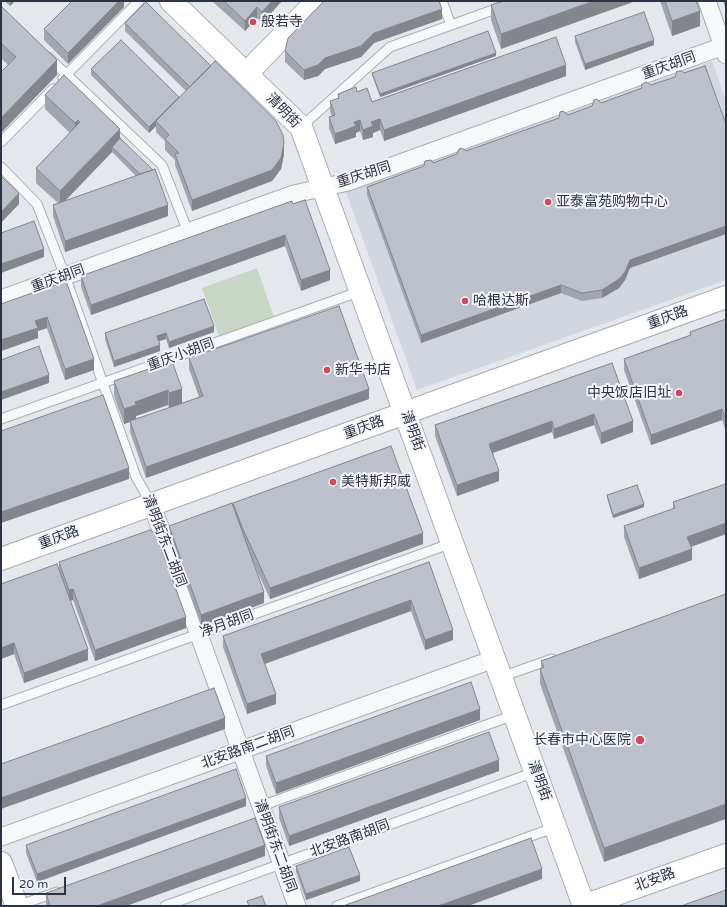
<!DOCTYPE html>
<meta charset="utf-8">
<style>
body{margin:0}
#map{position:relative;width:727px;height:907px;overflow:hidden;background:#e4e7ec;font-family:"Varela Round",sans-serif}
canvas{display:block}
.frame{position:absolute;inset:0;border:2px solid #2b3445;pointer-events:none}
.scale{position:absolute;left:12px;top:877px;width:54px;height:18px;box-sizing:border-box;border:2px solid #2b3445;border-top:0;padding-left:5px;font-size:12px;line-height:14px;white-space:nowrap;color:#2b3445;-webkit-text-stroke:3px #f4f6f9;paint-order:stroke}
</style>
<div id="map">
<canvas width="727" height="907"></canvas>
<div class="frame"></div>
<div class="scale">20 m</div>
</div>
<script>
const ctx = document.querySelector('canvas').getContext('2d');
ctx.lineJoin = 'round';
function fill(path, color) { ctx.fillStyle = color; ctx.fill(path, 'evenodd'); }
const toPath = rows => new Path2D(rows.map(r => 'M' + r).join(''));
function stroke(path, color, width, dash) { ctx.strokeStyle = color; ctx.lineWidth = width; ctx.lineCap = dash ? 'butt' : 'round'; ctx.setLineDash(dash || []); ctx.stroke(path); }
function write(font, color, halo, rows, align = 'center') {
  ctx.font = font + ' "Varela Round","Noto Sans SC",sans-serif'; ctx.lineWidth = 4; ctx.setLineDash([]); ctx.textBaseline = 'middle'; ctx.strokeStyle = halo; ctx.fillStyle = color; for (const [text, x, y, turn = 0] of rows) {
    ctx.save(); ctx.translate(x, y); ctx.rotate((+turn || 0) * Math.PI / 180); ctx.textAlign = isNaN(turn) ? turn : align; if (halo) ctx.strokeText(text, 0, 0); ctx.fillText(text, 0, 0); ctx.restore();
  }
}
const built = toPath([
 [712,61,726,101,726,280,417,390,346,192]
]);
const green = toPath([
 [257,268,274,317,219,336,202,288]
]);
const lane = toPath([
 [442,1,451,25],
 [48,57,162,165,188,232],
 [63,78,139,1],
 [301,127,390,47,518,1],
 [1,142,53,89],
 [1,167,37,204,65,276,136,477,152,505],
 [1,419,361,291],
 [501,677,552,659],
 [1,705,452,543],
 [261,806,514,715],
 [17,906,57,892],
 [165,906,535,772],
 [337,906,556,827]
]);
const street = toPath([
 [707,1,726,55],
 [1,299,294,194,348,182,726,45],
 [152,505,297,906],
 [1,837,494,659]
]);
const secondary = toPath([
 [171,1,301,127,584,906],
 [246,74,317,1],
 [1,559,726,297],
 [1,863,17,906],
 [583,906,726,855]
]);
const wall = toPath([
 [4,1,15,1,10,6],
 [69,1,124,1,124,7,68,64,44,40,44,29,71,2],
 [212,1,282,1,262,23,257,18,245,31],
 [504,1,501,49,491,20,491,5],
 [660,1,696,1,700,26,672,36],
 [723,1,726,1,726,10],
 [1,6,57,75,8,65,1,58],
 [442,19,374,43,361,57,325,69,318,76,304,80,285,62,285,51],
 [125,23,284,154,281,169,272,181,192,211,175,165,175,160,165,150,165,141,156,132,156,126,149,133,91,75,91,69,179,98,186,91,125,31],
 [575,36,654,45,585,70,575,42],
 [496,56,380,97,372,75,372,73],
 [566,76,384,141,380,130,373,133,373,137,363,140,360,131,356,133,356,137,335,144,329,128,329,117,332,116,330,112,330,101,338,99,338,94,357,92,372,102],
 [651,85,726,124,726,234,630,268,625,280,619,288,602,298,582,301,561,293,421,343,367,195,367,187],
 [45,95,120,138,168,216,65,252,53,216,53,205,58,203,36,183,36,168,70,133,45,109],
 [112,152,136,176,65,201],
 [293,204,330,280,301,291,285,246,91,315,81,287,81,276],
 [66,281,94,370,65,380,47,328,38,331,38,338,1,351],
 [726,319,726,431,722,420,651,445,624,370,624,359,690,335,690,332],
 [214,332,169,348,166,339,158,341,160,351,114,367,105,339,105,333],
 [189,358,369,399,146,478,130,432,130,422,124,424,114,396,114,381,172,361,182,403,199,397,189,369],
 [168,405,169,408,136,419,136,416],
 [612,363,633,432,601,444,594,425,554,439,552,432,493,453,499,481,457,496,435,436,435,425],
 [726,484,726,534,691,547,692,560,639,579,624,537,624,526,673,509,673,502],
 [607,495,644,507,613,518,607,498],
 [233,503,423,544,270,599,252,560,264,603,201,626,169,537,169,526,233,507],
 [59,562,186,628,95,661,73,600,70,601,88,660,24,683,14,654,1,659,59,570],
 [429,562,453,640,425,650,411,611,265,664,276,704,247,714,223,647,223,636],
 [726,594,604,862,540,684,540,669,541,668,541,661],
 [480,720,276,794,266,766,266,756],
 [499,771,289,846,279,818,279,807],
 [246,806,37,882,26,853,26,845],
 [265,856,126,906,46,906,46,893],
 [296,866,360,881,306,900,296,872]
]);
const shadedWall = toPath([
 [10,1,15,1,10,6],
 [119,1,124,1,124,7,68,64,68,53],
 [272,1,282,1,262,23,262,12],
 [594,1,636,1,501,49,501,34],
 [257,7,257,18,245,31,245,21],
 [442,9,442,19,374,43,361,57,325,69,318,76,304,80,304,70,325,58,374,33],
 [700,11,700,26,672,36,672,21],
 [654,40,654,45,585,70,585,64],
 [496,53,496,56,380,97,380,94],
 [57,60,57,75,1,133,1,118],
 [566,65,566,76,384,141,384,130],
 [179,97,156,121,156,126,149,133,149,127],
 [380,119,380,130,373,133,373,137,363,140,363,130,371,122],
 [78,120,78,135,75,138,75,123],
 [360,120,360,131,356,133,356,137,335,144,335,134,354,122],
 [120,129,120,144,112,147,112,152,60,206,60,191],
 [284,143,284,154,281,169,272,181,192,211,192,200],
 [19,193,19,204,1,223,1,212],
 [168,205,168,216,65,252,65,241],
 [726,226,726,234,630,268,625,280,619,288,602,298,602,290,630,260],
 [285,235,285,246,91,315,91,305],
 [44,249,44,257,1,273,1,264],
 [330,270,330,280,301,291,301,280],
 [561,285,561,293,421,343,421,335],
 [47,317,47,328,38,331,38,338,1,351,1,340,35,321],
 [214,326,214,332,169,348,169,342],
 [166,333,166,339,157,342,157,336],
 [160,345,160,351,114,367,114,361],
 [94,359,94,370,65,380,65,369],
 [49,375,49,383,1,400,1,392],
 [182,389,182,404,169,408,169,393],
 [369,389,369,399,146,478,146,467],
 [168,390,168,405,136,416,136,420,124,424,124,409,135,402],
 [722,409,722,420,651,445,651,435],
 [594,414,594,425,554,439,554,429],
 [552,421,552,432,489,454,489,444],
 [633,421,633,432,601,444,601,433],
 [129,468,129,479,1,523,1,512],
 [499,471,499,481,457,496,457,485],
 [644,504,644,507,613,518,613,515],
 [726,523,726,534,687,548,687,537],
 [423,533,423,544,270,599,270,588],
 [692,549,692,560,639,579,639,568],
 [73,589,73,600,69,601,69,590],
 [264,592,264,603,201,626,201,615],
 [411,600,411,611,261,665,261,654],
 [186,617,186,628,95,661,95,650],
 [453,630,453,640,425,650,425,640],
 [14,643,14,654,1,659,1,648],
 [88,649,88,660,24,683,24,673],
 [276,694,276,704,247,714,247,704],
 [480,709,480,720,276,794,276,783],
 [225,718,225,729,1,809,1,798],
 [499,760,499,771,289,846,289,836],
 [246,798,246,806,37,882,37,874],
 [726,804,726,819,604,862,604,848],
 [265,845,265,856,126,906,97,906],
 [542,869,542,879,468,906,438,906],
 [360,875,360,881,306,900,306,894]
]);
const building = toPath([
 [72,1,119,1,68,53,44,29,72,1],
 [224,1,272,1,262,12,257,7,245,21,224,1],
 [324,1,439,1,442,9,374,33,361,46,325,58,318,65,304,70,285,51,288,38,324,1],
 [504,1,594,1,501,34,491,5,504,1],
 [665,1,696,1,700,11,672,21,665,1],
 [146,2,211,66,190,87,125,23,146,2],
 [1,6,57,60,1,118,1,72,16,57,1,43,1,6],
 [644,12,654,40,585,64,575,36,644,12],
 [488,31,496,53,380,94,372,73,488,31],
 [556,37,566,65,384,130,380,119,371,122,373,126,363,130,360,120,354,122,356,126,335,134,329,117,335,115,330,101,339,98,338,94,356,87,357,92,367,88,372,102,556,37],
 [121,40,179,97,149,127,91,69,121,40],
 [215,61,276,121,283,135,284,143,281,158,272,170,192,200,175,154,179,153,165,139,169,135,156,121,215,61],
 [705,66,726,124,726,226,630,260,625,272,619,279,602,290,582,293,561,285,421,335,367,187,424,166,425,161,431,160,433,163,457,154,459,149,462,148,466,151,559,118,560,112,563,111,568,115,592,106,594,100,597,99,601,103,642,88,641,85,646,82,651,85,675,77,677,71,682,71,684,73,705,66],
 [64,75,120,129,60,191,36,168,80,122,78,120,75,123,45,95,64,75],
 [120,138,153,170,140,174,112,147,120,138],
 [155,169,168,205,65,241,53,205,155,169],
 [1,176,19,193,1,212,1,176],
 [305,200,330,270,301,280,285,235,91,305,81,276,292,201,293,204,305,200],
 [34,221,44,249,1,264,1,233,34,221],
 [66,281,94,359,65,369,47,317,35,321,38,328,1,340,1,304,66,281],
 [204,299,214,326,169,342,166,333,157,336,160,345,114,361,105,333,204,299],
 [339,306,369,389,146,467,130,421,203,396,189,358,339,306],
 [726,319,726,420,722,409,651,435,624,359,691,335,690,332,726,319],
 [39,346,49,375,1,392,1,360,39,346],
 [172,361,182,389,169,393,168,390,135,402,136,405,124,409,114,381,172,361],
 [612,363,633,421,601,433,594,414,554,429,552,421,489,444,499,471,457,485,435,425,612,363],
 [103,395,129,468,1,512,1,431,103,395],
 [391,446,423,533,270,588,242,527,233,503,391,446],
 [726,484,726,523,687,537,692,549,639,568,624,526,675,508,673,502,726,484],
 [637,485,644,504,613,515,607,495,637,485],
 [232,503,264,592,201,615,169,526,232,503],
 [150,530,156,534,186,617,95,650,73,589,69,590,59,562,150,530],
 [429,562,453,630,425,640,411,600,261,654,276,694,247,704,223,636,429,562],
 [57,564,88,649,24,673,14,643,1,648,1,584,57,564],
 [726,594,726,804,604,848,540,669,544,667,541,661,726,594],
 [471,682,480,709,276,783,266,756,471,682],
 [214,688,225,718,1,798,1,764,214,688],
 [489,732,499,760,289,836,279,807,489,732],
 [236,769,246,798,37,874,26,845,236,769],
 [255,818,265,845,97,906,50,906,46,893,255,818],
 [531,838,542,869,438,906,343,906,531,838],
 [349,847,360,875,306,894,296,866,349,847],
 [726,890,726,906,681,906,726,890],
 [262,896,266,906,249,906,247,901,262,896]
]);
const markers = [
 [253,22,4,"#d1495b"],
 [548,202,4,"#d1495b"],
 [465,301,4,"#d1495b"],
 [327,370,4,"#d1495b"],
 [679,393,4,"#d1495b"],
 [333,482,4,"#d1495b"],
 [640,740,5,"#d1495b"]
];
const poiNames = [
 ["般若寺",261,22],
 ["亚泰富苑购物中心",556,202],
 ["哈根达斯",473,301],
 ["新华书店",335,370],
 ["中央饭店旧址",671,393,"right"],
 ["美特斯邦威",341,482],
 ["长春市中心医院",631,740,"right"]
];
const streetNames = [
 ["重庆胡同",669,66,-20],
 ["清明街",283,111,46],
 ["重庆胡同",364,175,-18],
 ["重庆胡同",58,279,-20],
 ["重庆路",668,318,-20],
 ["重庆小胡同",181,355,-20],
 ["重庆路",364,428,-20],
 ["清明街",412,431,70],
 ["重庆路",59,538,-20],
 ["清明街东二胡同",164,541,69],
 ["净月胡同",227,624,-20],
 ["北安路南二胡同",248,748,-20],
 ["清明街",539,781,70],
 ["北安路南胡同",350,839,-20],
 ["清明街东二胡同",275,846,70],
 ["北安路",655,880,-20]
];
fill(built, '#d2d6de');
fill(green, '#c9d6c5');
stroke(lane, '#a9aeb7', 11);
stroke(street, '#a9aeb7', 19);
stroke(secondary, '#a9aeb7', 24);
stroke(lane, '#f7f8fa', 9);
stroke(street, '#f7f8fa', 17);
stroke(secondary, '#fff', 22);
fill(wall, '#a1a5ae');
fill(shadedWall, '#83868d');
fill(building, '#bbc0ca');
stroke(building, '#83868d', 1);
for (const [x, y, r, color] of markers) { const dot = new Path2D(); dot.arc(x, y, r, 0, 2 * Math.PI); ctx.fillStyle = color; ctx.fill(dot); stroke(dot, '#f4f6f9', 1.5); }
write('14px', '#2b3445', '#f4f6f9', poiNames, 'left');
write('14px', '#2b3445', '#f4f6f9', streetNames);
</script>
